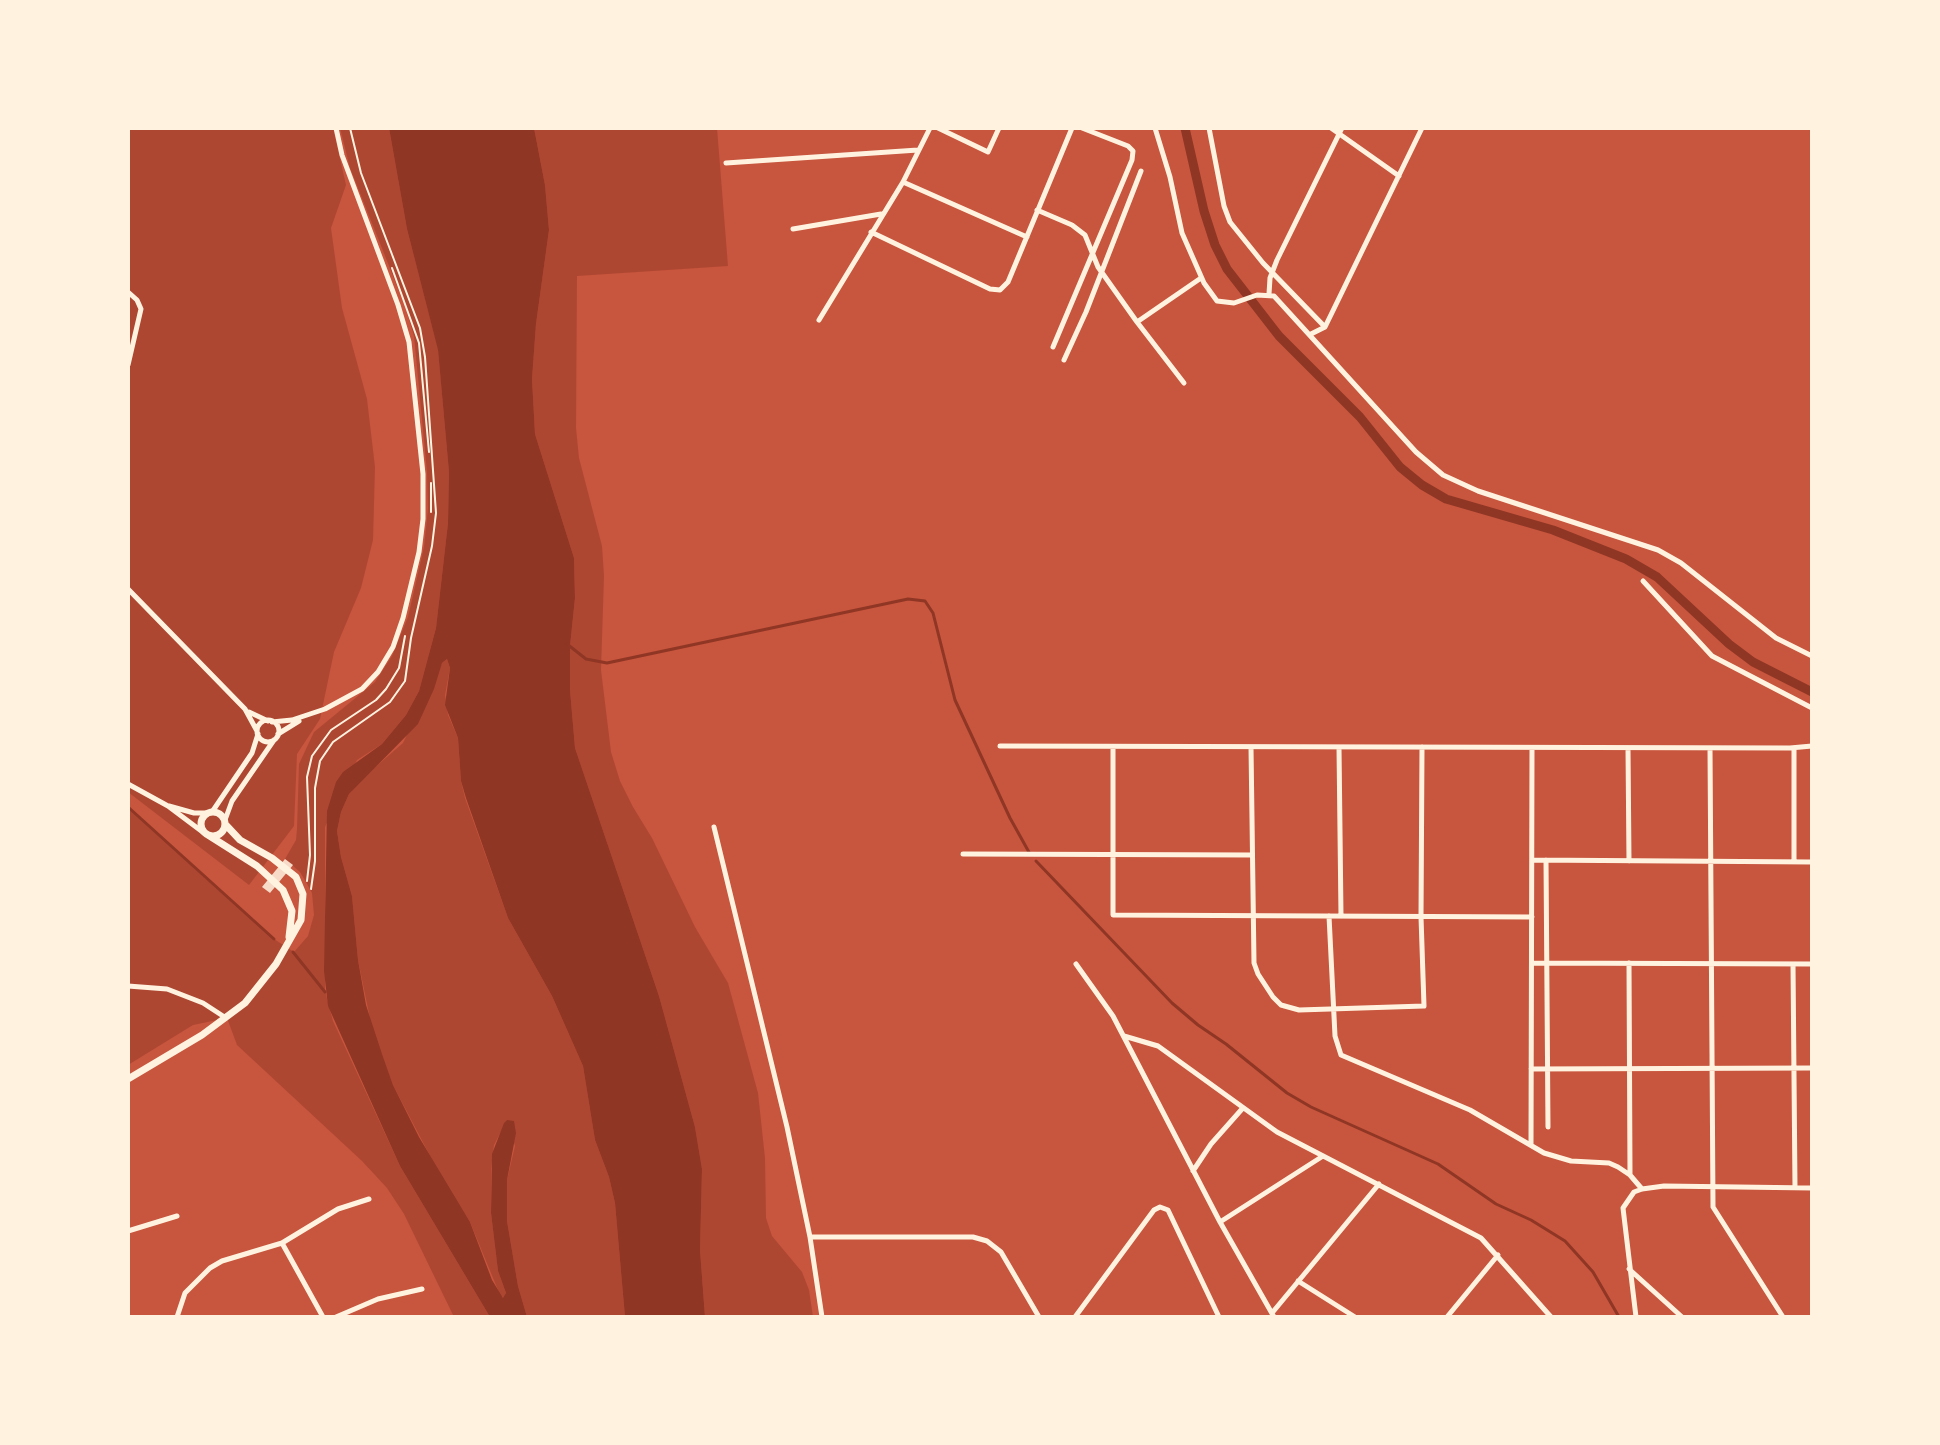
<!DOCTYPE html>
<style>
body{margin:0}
#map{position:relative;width:1940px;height:1445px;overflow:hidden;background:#c8553d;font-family:"Fira Sans Condensed",sans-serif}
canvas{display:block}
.frame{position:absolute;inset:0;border:130px solid #fff3e0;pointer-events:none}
</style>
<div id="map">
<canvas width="1940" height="1445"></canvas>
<div class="frame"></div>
</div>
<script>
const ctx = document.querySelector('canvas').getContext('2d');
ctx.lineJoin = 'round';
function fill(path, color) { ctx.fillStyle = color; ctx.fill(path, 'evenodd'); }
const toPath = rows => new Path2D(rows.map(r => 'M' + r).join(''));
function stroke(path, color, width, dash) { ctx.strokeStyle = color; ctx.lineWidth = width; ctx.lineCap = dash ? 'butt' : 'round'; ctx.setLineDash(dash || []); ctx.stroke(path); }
const green = toPath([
 [128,128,333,128,346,185,331,228,342,308,367,399,375,467,373,540,361,588,334,652,320,719,297,754,294,826,249,885,128,792],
 [340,128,389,128,407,229,438,349,449,472,448,523,436,628,419,691,406,715,382,744,357,760,325,827,325,991,333,1021,400,1166,490,1317,454,1317,404,1214,387,1188,362,1161,237,1045,227,1018,193,1025,128,1065,128,807,206,879,274,939,294,952,308,936,314,915,312,893,306,882,300,872,285,859,296,840,297,829,299,764,314,732,375,682,392,656,408,617,424,547,428,509,427,472,414,336,405,306,350,168],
 [534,128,717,128,728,266,577,276,576,428,579,458,602,546,604,576,601,670,611,752,620,781,633,807,652,838,695,927,728,983,758,1093,765,1158,766,1218,772,1236,802,1272,809,1290,813,1317,705,1317,700,1250,702,1169,695,1127,659,996,575,748,570,690,570,646,575,598,574,558,535,434,532,379,536,324,549,230,545,185],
 [447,659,450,668,445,695,448,715,458,738,461,781,465,798,508,918,552,996,583,1066,595,1140,609,1177,615,1203,625,1317,527,1317,518,1286,507,1221,507,1180,515,1146,507,1120,494,1145,491,1169,491,1213,498,1271,506,1293,504,1298,500,1295,470,1222,439,1173,393,1085,372,1028,358,960,352,896,341,857,337,831,341,812,349,794,365,776,403,743,442,663]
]);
const water = toPath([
 [389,128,534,128,545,185,549,230,536,324,532,379,535,434,574,558,575,598,570,646,570,690,575,748,659,996,695,1127,702,1169,700,1250,705,1317,625,1317,615,1203,609,1177,595,1140,583,1066,552,996,508,918,466,798,461,781,458,738,445,705,450,668,447,659,442,663,434,689,418,724,349,794,341,812,337,831,341,857,352,896,358,960,366,1005,382,1054,393,1085,419,1137,470,1222,492,1280,503,1298,506,1293,498,1271,491,1213,492,1154,504,1123,507,1120,514,1121,516,1133,507,1180,507,1221,518,1286,527,1317,490,1317,400,1166,328,1006,324,971,327,811,336,782,343,772,382,744,406,715,419,691,436,628,448,523,449,472,438,350,407,229]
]);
const stream = toPath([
 [567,644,586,659,607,663,908,599,925,601,933,613,955,700,1010,818,1030,854],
 [128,807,274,939],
 [1036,861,1172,1003,1198,1025,1226,1044,1287,1093,1311,1107,1438,1164,1496,1204,1531,1220,1565,1241,1593,1272,1619,1317],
 [293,952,325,992]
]);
const canal = toPath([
 [1185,128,1204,211,1215,245,1227,269,1279,336,1360,417,1400,467,1422,485,1446,499,1553,530,1626,559,1657,577,1729,644,1753,662,1812,692]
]);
const building = toPath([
 [285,859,293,865,270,893,262,887]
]);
const path = toPath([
 [392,268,419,343,429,452],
 [431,512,431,483],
 [307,881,310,855,307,777,312,756,331,730,376,700,386,689,399,668,405,636],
 [311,889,315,861,315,788,320,761,333,742,390,702,405,681,411,638,432,546,436,513,425,357,420,328,361,173,350,128]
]);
const minor = toPath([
 [938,128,988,152,999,128],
 [1155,128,1170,177,1182,233,1204,283,1217,301,1234,303,1257,295,1274,296,1416,452,1443,475,1478,491,1658,550,1681,563,1776,638,1812,656],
 [1209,128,1224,206,1230,222,1263,263,1325,327],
 [1331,128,1399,176],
 [726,163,918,150],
 [903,182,1027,237],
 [1037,210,1072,225,1085,235,1098,267,1137,322,1201,278],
 [793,229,881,214],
 [871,232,990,289,1000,290,1008,282,1072,128],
 [128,292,137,300,141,309,128,365],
 [1269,294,1270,278,1277,260,1342,128],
 [819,320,903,182,930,128],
 [1137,322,1184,383],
 [1311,334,1325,327,1422,128],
 [1053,347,1132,160,1133,151,1128,146,1082,128],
 [1064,360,1086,312,1141,171],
 [1643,581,1712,656,1812,708],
 [128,589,245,709,257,731],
 [249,712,268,721],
 '257 731a11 11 0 1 1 22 0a11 11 0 1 1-22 0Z',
 [272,722,292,720,325,709,362,689,378,672,393,647,403,618,419,552,423,519,423,474,409,342,398,305,342,155,336,128],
 [278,734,299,721],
 [1000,746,1790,748,1812,746],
 [1113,747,1113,915,1532,917],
 [1251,747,1254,963,1258,974,1273,997,1281,1005,1299,1010,1424,1006,1421,917,1422,747],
 [1339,747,1341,916],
 [1628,748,1629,861],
 [1710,748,1713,1207,1783,1317],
 [1794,748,1794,862],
 [128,784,168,806,204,833],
 [169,806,194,813,208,813],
 [212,812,252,753,258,734],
 [225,820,232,801,274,740],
 [714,827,787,1127,810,1237,822,1317],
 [963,854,1252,855],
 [1532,860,1812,862],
 [1546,860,1548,1127],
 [1329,916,1335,1036,1341,1055,1470,1110,1544,1153,1571,1161,1609,1163,1618,1167,1630,1175,1642,1189],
 [1532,963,1812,964],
 [1629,963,1630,1174],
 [1076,964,1113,1016,1220,1222,1274,1317],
 [1793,964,1795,1188],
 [128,986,167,989,203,1003,226,1018],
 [1124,1036,1158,1046,1277,1132,1481,1238,1551,1317],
 [1531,1069,1812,1068],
 [1531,1145,1532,748],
 [1193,1171,1211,1144,1242,1109],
 [1220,1222,1323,1156],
 [128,1231,177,1216],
 [810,1237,973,1237,987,1241,1001,1252,1039,1317],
 [282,1243,323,1317],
 [1629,1269,1682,1317],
 [1298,1281,1355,1317],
 [1272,1313,1379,1184],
 [177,1317,185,1293,210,1268,222,1261,282,1243,338,1209,369,1199],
 [336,1317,378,1299,422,1289],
 [1075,1317,1154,1210,1160,1207,1168,1210,1219,1317],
 [1447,1317,1498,1255],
 [1636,1317,1623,1208,1634,1192,1642,1189,1664,1186,1812,1188]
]);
const tertiary = toPath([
 '201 824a12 12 0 1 1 24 0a12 12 0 1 1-24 0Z',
 [208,835,257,866,283,890,292,911,289,937],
 [128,1079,202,1035,245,1003,276,964,301,920,303,894,296,877,272,858,240,840,225,824]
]);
fill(green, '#ae4732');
fill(water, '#8f3625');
stroke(stream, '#8f3625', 3);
stroke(canal, '#8f3625', 9);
fill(building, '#f7dbc8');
stroke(path, '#fff3e0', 2);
stroke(minor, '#fff3e0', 5);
stroke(tertiary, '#fff3e0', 7);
</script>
